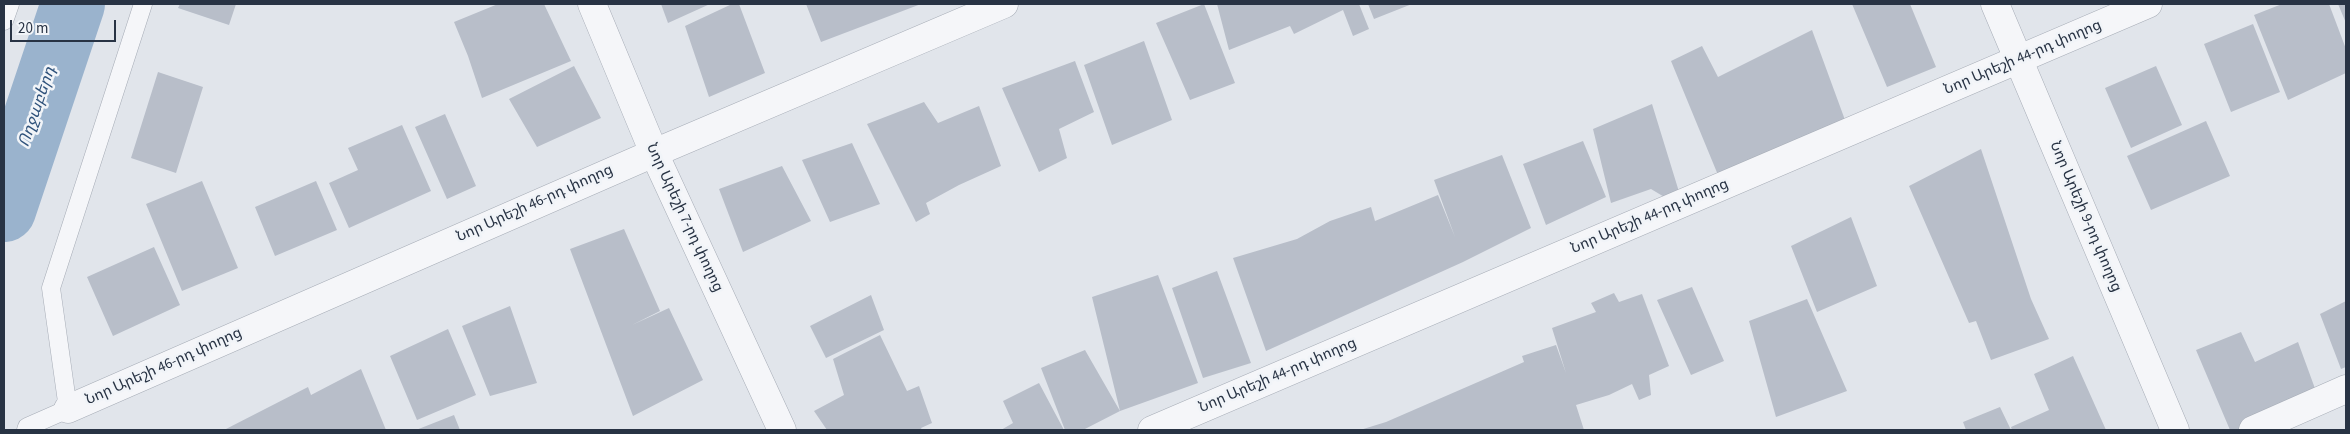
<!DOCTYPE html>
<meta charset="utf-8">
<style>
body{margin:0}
#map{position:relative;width:2350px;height:434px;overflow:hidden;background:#e1e5eb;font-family:"Source Sans 3",sans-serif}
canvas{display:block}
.frame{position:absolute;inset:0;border:5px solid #283344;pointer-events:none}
.scale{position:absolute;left:10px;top:20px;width:106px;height:22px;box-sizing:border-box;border:2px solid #283344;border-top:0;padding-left:6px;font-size:15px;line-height:18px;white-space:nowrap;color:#283344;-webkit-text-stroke:4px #f1f4f8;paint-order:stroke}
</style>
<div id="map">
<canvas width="2350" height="434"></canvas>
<div class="frame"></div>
<div class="scale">20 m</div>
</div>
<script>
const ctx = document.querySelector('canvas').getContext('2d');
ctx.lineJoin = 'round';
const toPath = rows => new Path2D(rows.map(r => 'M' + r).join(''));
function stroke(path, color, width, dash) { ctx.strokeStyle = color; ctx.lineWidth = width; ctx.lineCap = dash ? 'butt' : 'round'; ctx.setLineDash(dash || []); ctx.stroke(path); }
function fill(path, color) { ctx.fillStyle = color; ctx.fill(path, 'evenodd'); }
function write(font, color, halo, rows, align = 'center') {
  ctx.font = font + ' "Source Sans 3","Noto Sans Armenian",sans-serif'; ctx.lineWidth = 5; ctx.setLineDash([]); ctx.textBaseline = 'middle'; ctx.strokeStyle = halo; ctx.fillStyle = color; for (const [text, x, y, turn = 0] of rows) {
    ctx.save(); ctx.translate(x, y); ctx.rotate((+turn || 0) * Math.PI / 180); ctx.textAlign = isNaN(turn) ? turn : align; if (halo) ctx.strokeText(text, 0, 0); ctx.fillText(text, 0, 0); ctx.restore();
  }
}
const river = toPath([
 [4,210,73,4]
]);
const building = toPath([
 [180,4,236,4,229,25,178,8],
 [498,4,544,4,571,61,482,98,468,56,454,22],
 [661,4,710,4,668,23],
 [732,4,739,4,765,73,709,97,685,26],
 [806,4,921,4,821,42],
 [1204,4,1235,83,1190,100,1156,23],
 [1217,4,1359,4,1369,29,1353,36,1343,10,1294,34,1290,26,1229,50],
 [1368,4,1412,4,1374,19],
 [1852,4,1910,4,1936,67,1887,87],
 [2282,4,2329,4,2346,49,2346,73,2288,100,2254,15],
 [2338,4,2346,4,2346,23],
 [2253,24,2280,92,2231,112,2204,44],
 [1812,30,1845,120,1718,175,1671,61,1702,46,1718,77],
 [1144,41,1172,120,1112,145,1084,65],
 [1075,61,1094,112,1059,129,1067,158,1039,172,1002,88],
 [574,66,601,118,537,147,509,99],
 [2156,66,2182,125,2131,148,2105,88],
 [158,72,203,87,176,173,131,158],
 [924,102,938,123,979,106,1001,166,959,185,926,203,930,214,916,222,867,124],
 [1652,104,1680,195,1671,201,1651,189,1611,203,1593,129],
 [445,114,476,186,447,199,415,127],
 [2206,121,2230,176,2151,210,2127,156],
 [402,125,431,191,349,228,329,183,358,170,348,148],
 [1583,141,1606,197,1546,225,1523,164],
 [852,143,880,204,830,222,802,160],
 [1981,149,2031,299,2049,339,1991,360,1976,321,1969,323,1909,186],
 [1502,155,1531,228,1463,262,1266,351,1233,258,1297,239,1330,221,1371,207,1375,221,1438,195,1455,237,1434,180],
 [782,166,811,221,743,252,719,189],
 [202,181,238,268,182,291,146,204],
 [316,181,337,230,275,256,255,207],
 [1851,217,1877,286,1817,312,1791,246],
 [624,229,660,311,632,325,669,308,703,380,633,416,570,249],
 [154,247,180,305,113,336,87,277],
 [1217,271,1251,363,1203,378,1172,288],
 [1158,275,1198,383,1120,411,1083,430,1065,430,1041,368,1085,350,1120,411,1092,297],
 [1692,287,1724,361,1691,375,1657,300],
 [1614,293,1619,302,1642,294,1669,366,1649,375,1651,395,1639,400,1632,384,1609,395,1576,405,1584,430,1360,430,1386,422,1524,362,1522,356,1556,345,1566,373,1552,328,1596,312,1591,303],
 [871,295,884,330,826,358,810,326],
 [1807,299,1847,391,1776,417,1749,321],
 [2346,301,2346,367,2341,369,2320,314],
 [510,306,537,383,490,396,462,326],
 [448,329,476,395,417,420,390,356],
 [2241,332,2255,362,2298,342,2317,394,2239,430,2230,430,2196,350],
 [880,335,907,391,919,386,932,423,921,428,922,430,827,430,814,411,844,395,833,359],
 [2073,356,2106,430,2012,430,2011,427,2049,410,2034,374],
 [361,369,386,430,224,430,308,387,311,395],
 [1039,383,1064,430,1001,430,1013,423,1003,401],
 [2000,407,2011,430,1966,430,1963,422],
 [454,415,460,430,416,430]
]);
const service = toPath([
 [4,21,10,4],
 [26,430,27,427,68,409,51,288,143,4]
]);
const minor = toPath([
 [68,409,654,153,1004,4],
 [1152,430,2148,4],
 [2253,430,2346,389]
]);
const tertiary = toPath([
 [592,4,654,153,782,430],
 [1995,4,2175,430]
]);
const streetNames = [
 ["Նոր Արեշի 44-րդ փողոց",2023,58,-23],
 ["Նոր Արեշի 46-րդ փողոց",535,204,-24],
 ["Նոր Արեշի 44-րդ փողոց",1650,217,-23],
 ["Նոր Արեշի 9-րդ փողոց",2085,217,67],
 ["Նոր Արեշի 7-րդ փողոց",684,218,65],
 ["Նոր Արեշի 46-րդ փողոց",164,367,-24],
 ["Նոր Արեշի 44-րդ փողոց",1278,376,-23]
];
const waterNames = [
 ["Ողջաբերդ",38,107,-71]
];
stroke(river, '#9ab3cd', 64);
fill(building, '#b8bec9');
stroke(service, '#a6acb6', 19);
stroke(minor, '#a6acb6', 29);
stroke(tertiary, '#a6acb6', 29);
stroke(service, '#f5f6f9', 18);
stroke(minor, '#f5f6f9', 28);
stroke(tertiary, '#f5f6f9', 28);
write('15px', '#283344', '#f1f4f8', streetNames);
write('italic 16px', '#2f527b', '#f1f4f8', waterNames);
</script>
